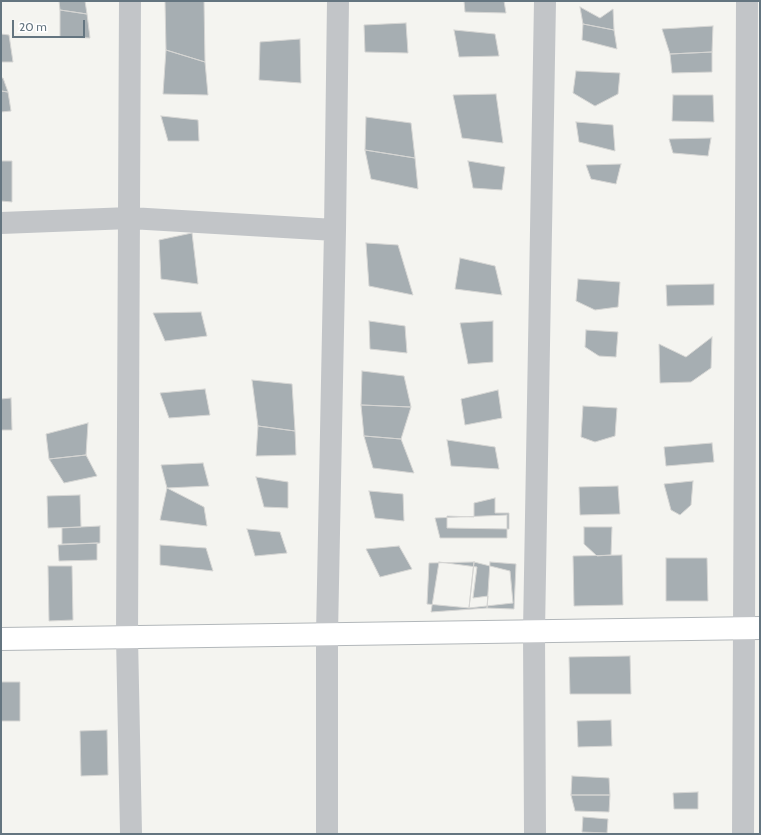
<!DOCTYPE html>
<style>
body{margin:0}
#map{position:relative;width:761px;height:835px;overflow:hidden;background:#f4f4f0;font-family:Cabin,sans-serif}
canvas{display:block}
.frame{position:absolute;inset:0;border:2px solid #647580;pointer-events:none}
.scale{position:absolute;left:12px;top:20px;width:73px;height:18px;box-sizing:border-box;border:2px solid #647580;border-top:0;padding-left:5px;font-size:12px;line-height:14px;white-space:nowrap;color:#647580;-webkit-text-stroke:3px #fff;paint-order:stroke}
</style>
<div id="map">
<canvas width="761" height="835"></canvas>
<div class="frame"></div>
<div class="scale">20 m</div>
</div>
<script>
const ctx = document.querySelector('canvas').getContext('2d');
ctx.lineJoin = 'round';
function fill(path, color) { ctx.fillStyle = color; ctx.fill(path, 'evenodd'); }
const toPath = rows => new Path2D(rows.map(r => 'M' + r).join(''));
function stroke(path, color, width, dash) { ctx.strokeStyle = color; ctx.lineWidth = width; ctx.lineCap = dash ? 'butt' : 'round'; ctx.setLineDash(dash || []); ctx.stroke(path); }
const building = toPath([
 [59,1,85,1,87,14,60,10,59,1],
 [165,1,204,1,205,62,166,50,165,1],
 [464,1,504,1,506,13,465,12,464,1],
 [580,7,600,18,613,9,614,30,583,24,580,7],
 [60,10,87,14,90,38,60,37,60,10],
 [406,23,408,53,365,52,364,25,406,23],
 [583,24,614,30,617,49,582,40,583,24],
 [713,26,712,52,670,54,662,29,713,26],
 [454,30,495,34,499,56,459,57,454,30],
 [1,34,9,35,13,62,1,62,1,34],
 [300,39,301,83,259,80,260,42,300,39],
 [166,50,205,62,208,95,163,94,166,50],
 [712,52,712,72,672,73,670,54,712,52],
 [576,71,620,73,618,94,595,106,573,93,576,71],
 [1,78,3,78,8,92,1,91,1,78],
 [1,91,8,92,11,111,1,112,1,91],
 [496,94,503,143,462,138,453,95,496,94],
 [673,95,713,95,714,122,672,121,673,95],
 [161,116,198,120,199,141,168,141,161,116],
 [366,117,411,123,415,158,365,150,366,117],
 [576,122,613,125,615,151,579,142,576,122],
 [711,138,708,156,673,153,669,139,711,138],
 [365,150,415,158,418,189,371,179,365,150],
 [1,161,12,161,12,202,1,201,1,161],
 [468,161,505,167,502,190,473,188,468,161],
 [621,164,616,184,591,179,586,165,621,164],
 [192,233,198,284,161,279,159,240,192,233],
 [366,243,398,245,413,295,369,286,366,243],
 [460,258,495,266,502,295,455,289,460,258],
 [578,279,620,282,618,307,595,310,576,301,578,279],
 [714,284,714,305,667,306,666,285,714,284],
 [201,312,207,336,165,341,153,313,201,312],
 [369,321,405,326,407,353,370,349,369,321],
 [493,321,493,362,468,364,460,323,493,321],
 [586,330,618,332,616,357,599,356,585,347,586,330],
 [712,337,711,368,691,382,660,383,659,344,686,357,712,337],
 [362,371,404,376,411,407,361,405,362,371],
 [252,380,292,384,295,431,258,426,252,380],
 [205,389,210,415,169,418,160,393,205,389],
 [498,390,502,418,465,425,461,399,498,390],
 [11,398,12,430,1,430,1,399,11,398],
 [361,405,411,407,401,439,364,436,361,405],
 [583,406,617,408,615,436,595,442,581,437,583,406],
 [88,423,86,455,49,459,46,434,88,423],
 [258,426,295,431,296,455,256,456,258,426],
 [364,436,401,439,414,473,373,468,364,436],
 [447,440,495,447,499,469,451,466,447,440],
 [712,443,714,462,666,466,664,447,712,443],
 [86,455,97,476,64,483,49,459,86,455],
 [203,463,209,486,167,488,161,465,203,463],
 [256,477,288,482,288,508,264,507,256,477],
 [693,481,691,505,680,515,671,510,664,484,693,481],
 [618,486,620,514,580,515,579,487,618,486],
 [167,488,204,507,207,526,160,520,167,488],
 [369,491,403,494,404,521,375,518,369,491],
 [80,495,81,527,48,528,47,496,80,495],
 [495,498,495,513,509,513,509,529,447,528,447,516,474,517,474,503,495,498],
 [507,515,507,538,440,538,435,518,507,515],
 [100,526,100,543,62,544,62,528,100,526],
 [584,527,612,527,611,555,597,556,584,544,584,527],
 [247,529,280,532,287,553,255,556,247,529],
 [97,543,97,560,59,561,58,545,97,543],
 [160,545,206,548,213,571,160,565,160,545],
 [399,546,412,569,380,577,366,549,399,546],
 [622,555,623,605,574,606,573,556,622,555],
 [666,558,707,558,708,601,666,601,666,558],
 [439,562,477,567,473,598,488,596,487,608,431,612,439,562],
 [474,562,510,571,513,603,469,608,474,562],
 [474,562,469,608,427,604,429,563,474,562],
 [490,562,516,564,514,609,487,608,490,562],
 [48,566,72,566,73,620,49,621,48,566],
 [630,656,631,694,570,694,569,657,630,656],
 [1,682,20,682,20,721,1,721,1,682],
 [611,720,612,746,578,747,577,721,611,720],
 [107,730,108,775,81,776,80,731,107,730],
 [572,776,609,778,610,795,571,795,572,776],
 [698,792,698,809,674,809,673,793,698,792],
 [571,795,610,795,609,812,575,811,571,795],
 [583,817,608,819,607,833,582,832,583,817]
]);
const street = toPath([
 [130,1,127,637,131,834],
 [1,223,130,218,335,230],
 [327,834,327,634,335,230,338,1],
 [535,834,534,631,545,1],
 [743,834,747,1]
]);
const secondary = toPath([
 [1,639,760,628]
]);
fill(building, '#a6aeb2');
stroke(building, '#d5d5d3', 1);
stroke(secondary, '#b2b7ba', 24);
stroke(street, '#c2c5c8', 22);
stroke(secondary, '#fff', 22);
</script>
